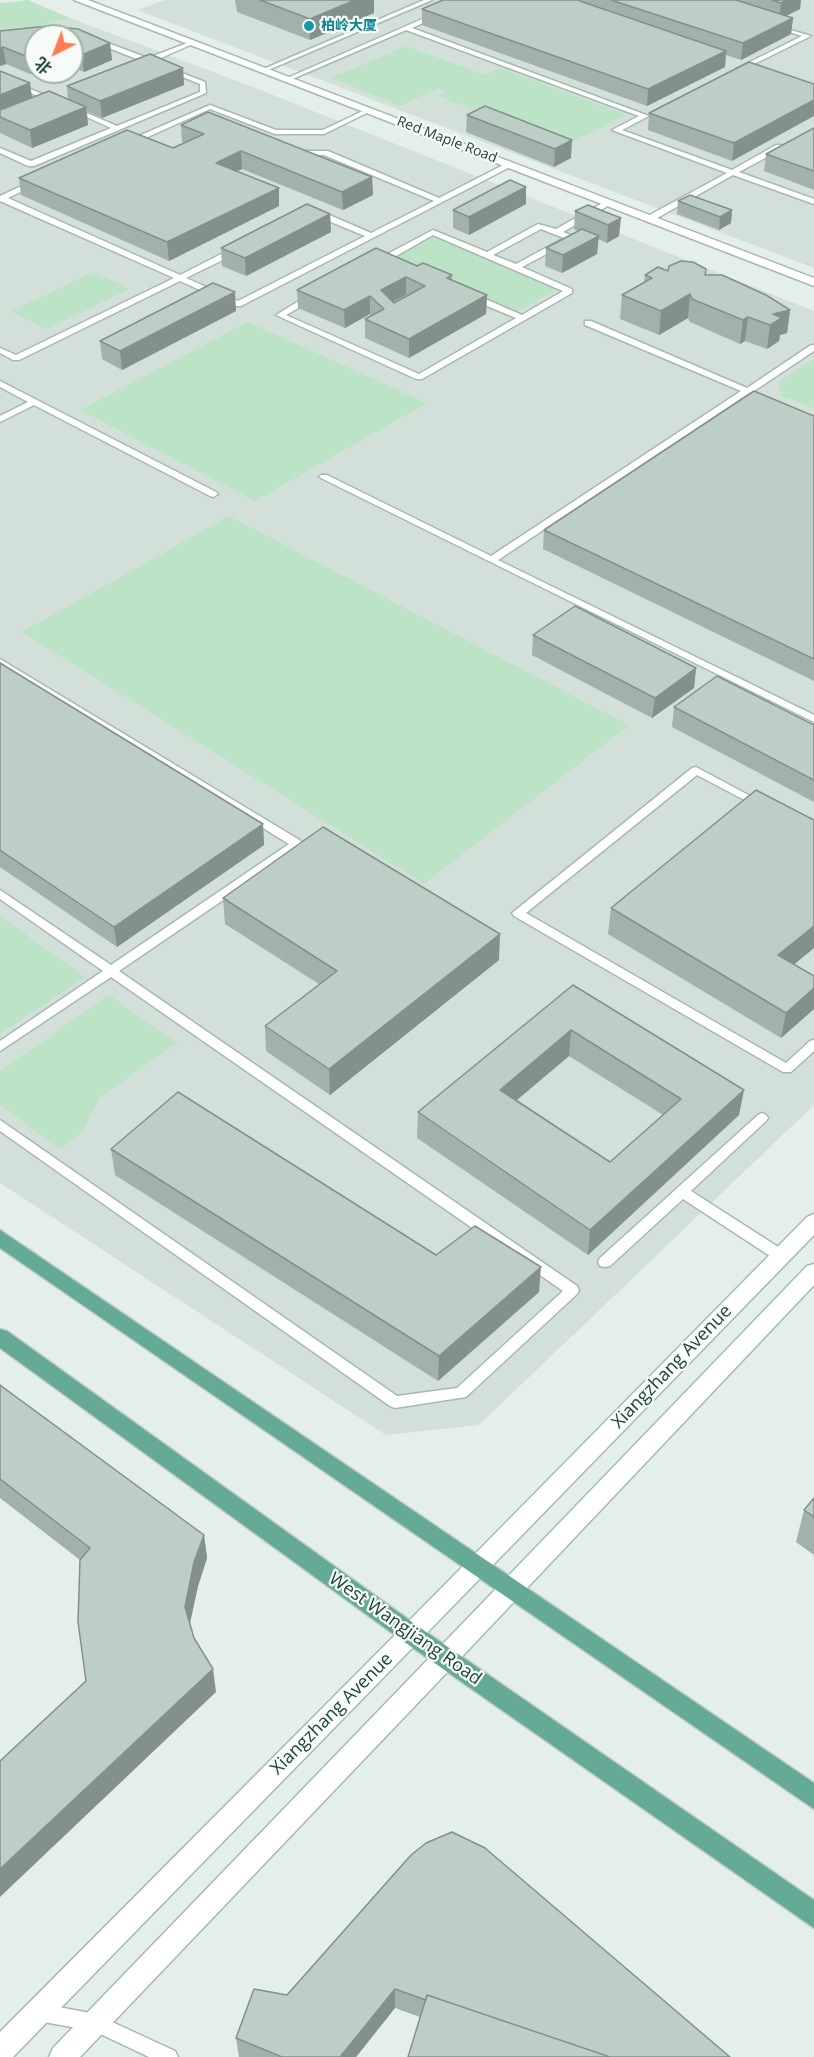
<!DOCTYPE html>
<meta charset="utf-8">
<style>
body{margin:0}
#map{position:relative;width:814px;height:2057px;overflow:hidden;background:#e5efea;font-family:"Open Sans","Noto Sans SC",sans-serif}
canvas{display:block}
.north{position:absolute;left:24px;top:24px;width:60px;height:60px;box-sizing:border-box;background:#f6fbf8;border:2px solid #a1b2ac;border-radius:50%;rotate:222deg;font-size:16px;font-weight:700;line-height:24px;text-align:center;color:#21443a}
.north::after{content:'';display:block;margin:auto;width:21px;height:27px;background:#ff7b53;clip-path:polygon(50% 0,100% 100%,50% 72%,0 100%)}
</style>
<div id="map">
<canvas width="814" height="2057"></canvas>
<div class="north">北</div>
</div>
<script>
const ctx = document.querySelector('canvas').getContext('2d');
ctx.lineJoin = 'round';
function fill(path, color) { ctx.fillStyle = color; ctx.fill(path, 'evenodd'); }
const toPath = rows => new Path2D(rows.map(r => 'M' + r).join(''));
function stroke(path, color, width, dash) { ctx.strokeStyle = color; ctx.lineWidth = width; ctx.lineCap = dash ? 'butt' : 'round'; ctx.setLineDash(dash || []); ctx.stroke(path); }
function write(font, color, halo, rows, align = 'center') {
  ctx.font = font + ' "Open Sans","Noto Sans SC",sans-serif'; ctx.lineWidth = 4.5; ctx.setLineDash([]); ctx.textBaseline = 'middle'; ctx.strokeStyle = halo; ctx.fillStyle = color; for (const [text, x, y, turn = 0] of rows) {
    ctx.save(); ctx.translate(x, y); ctx.rotate((+turn || 0) * Math.PI / 180); ctx.textAlign = isNaN(turn) ? turn : align; if (halo) ctx.strokeText(text, 0, 0); ctx.fillText(text, 0, 0); ctx.restore();
  }
}
const built = toPath([
 [165,0,814,0,814,268,137,10],
 [70,18,253,87,814,311,814,1105,479,1425,386,1435,0,1183,0,37],
 [36,36,72,36,72,72,36,72]
]);
const green = toPath([
 [28,0,70,18,0,37,0,3],
 [407,46,484,75,500,68,627,115,566,145,438,96,446,92,439,88,400,106,331,78],
 [433,235,558,290,517,312,392,258],
 [94,272,129,289,47,329,11,311],
 [248,322,427,403,255,501,80,410],
 [814,359,814,409,781,395,778,382],
 [229,516,629,725,424,884,22,632],
 [0,916,85,977,0,1034],
 [109,995,177,1043,100,1097,82,1132,59,1149,0,1104,0,1071]
]);
const service = toPath([
 [424,0,432,0,266,71,261,70,424,0],
 [436,13,439,15,438,16,412,28,649,116,622,130,732,170,776,145,782,145,782,149,739,172,814,199,814,204,733,175,652,221,646,221,646,217,727,173,612,130,639,116,406,30,290,80,285,79,436,13],
 [774,25,811,36,740,71,736,71,736,69,802,36,774,27,774,25],
 [72,34,94,38,148,58,190,42,195,43,154,61,157,63,154,65,143,63,142,61,91,41,69,36,72,34],
 [168,69,172,69,205,82,206,93,34,166,28,166,0,153,0,148,31,161,111,128,71,110,71,108,75,108,117,126,200,92,200,84,168,71,168,69],
 [0,76,56,100,57,101,52,102,0,80,0,76],
 [210,105,276,130,323,130,367,109,373,110,324,134,275,134,210,109,132,144,125,142,210,105],
 [292,151,328,151,439,198,507,163,514,165,241,306,235,306,180,281,19,360,13,360,0,353,0,348,16,355,174,278,0,201,0,196,30,182,37,184,8,198,180,275,231,249,237,249,237,253,186,278,238,301,365,236,314,215,314,211,320,211,371,233,434,201,324,155,295,155,291,153,292,151],
 [606,201,613,203,563,232,573,236,573,240,522,267,572,289,572,293,422,379,416,379,276,315,307,296,313,296,313,300,286,315,419,374,516,318,470,299,470,295,476,295,522,315,563,291,433,235,382,264,376,264,376,260,433,230,487,252,538,224,556,229,606,201],
 [541,229,564,238,516,264,493,255,541,229],
 [585,321,591,321,747,388,811,345,814,345,814,351,754,391,756,393,755,395,748,394,498,560,814,715,814,722,319,477,321,475,327,475,491,556,741,391,585,325,585,321],
 [0,381,216,492,218,494,213,497,210,496,34,405,0,422,0,416,28,402,0,387,0,381],
 [0,659,301,841,303,844,301,847,119,971,577,1286,579,1290,577,1294,466,1397,395,1408,390,1406,0,1131,0,1120,397,1396,457,1388,563,1291,111,977,0,1051,0,1041,103,971,0,899,0,890,111,965,289,844,0,666,0,659],
 [696,767,765,804,764,806,756,806,697,775,526,913,786,1063,810,1041,814,1040,814,1051,791,1072,783,1072,514,916,512,913,692,768,696,767],
 [762,1113,766,1115,768,1118,766,1121,691,1191,786,1252,788,1256,786,1260,781,1261,776,1260,683,1199,610,1266,605,1267,600,1266,598,1262,600,1258,758,1115,762,1113],
 [38,2003,95,2014,175,2051,178,2057,149,2057,94,2031,38,2021,32,2018,29,2012,32,2006,38,2003]
]);
const tertiary = toPath([
 [74,0,88,0,814,278,814,286,74,0],
 [411,1624,419,1627,422,1634,419,1641,13,2057,0,2057,0,2032,403,1627,411,1624],
 [446,1646,454,1649,458,1657,454,1665,80,2057,49,2057,53,2048,438,1649,446,1646]
]);
const secondary = toPath([
 [814,1214,814,1235,419,1641,411,1644,403,1641,400,1634,403,1627,807,1217,814,1214],
 [814,1264,814,1285,454,1665,446,1668,438,1665,434,1657,438,1649,807,1266,814,1264]
]);
const primary = toPath([
 [0,1230,814,1783,814,1809,0,1248,0,1230],
 [0,1329,7,1331,419,1627,814,1900,814,1928,403,1641,0,1348,0,1329]
]);
const wall = toPath([
 [235,0,374,0,374,13,310,40,237,12],
 [443,0,801,0,800,9,786,16,793,18,791,34,741,60,726,55,725,67,647,106,422,25,422,9],
 [48,26,78,29,110,43,112,60,84,72,72,67,72,36,36,36,36,72,30,74,6,64,0,66,0,31],
 [749,62,732,161,648,130,649,113],
 [183,68,184,85,102,118,87,111,88,125,32,148,0,133,0,71,30,83,32,97,68,99,67,86],
 [485,106,571,158,554,167,466,132,467,115],
 [181,125,372,177,373,195,343,210,242,169,236,171,279,188,279,206,169,261,21,195,19,178,173,148,185,143,182,142],
 [814,128,814,190,764,171,766,154],
 [526,187,526,204,469,235,453,228,453,210],
 [678,201,732,210,731,223,719,230,677,214],
 [588,205,619,236,607,243,598,239,597,254,562,273,545,266,546,248,578,231,574,229,575,211],
 [330,214,331,232,246,276,222,266,221,248],
 [417,266,452,275,452,280,487,295,486,314,409,358,365,338,365,319,372,316,370,314,345,328,298,308,297,290],
 [406,295,407,295,394,303,393,302],
 [668,271,705,275,790,310,787,333,780,335,779,341,767,349,745,341,740,344,690,322,688,318,659,335,620,319,622,295,644,282,645,275],
 [236,311,122,370,102,359,100,341],
 [814,416,814,681,543,549,544,530],
 [533,635,696,668,694,688,652,718,532,655],
 [0,663,263,824,264,845,117,947,0,867],
 [674,707,814,725,814,802,672,727],
 [814,820,814,948,794,964,814,976,814,1009,781,1038,608,934,611,908],
 [223,898,499,960,330,1095,266,1051,265,1026,319,984,225,924],
 [573,985,739,1115,588,1255,417,1138,418,1112],
 [569,1056,663,1115,610,1162,517,1100],
 [111,1149,436,1255,539,1292,438,1381,115,1175],
 [0,1385,204,1535,207,1558,198,1586,190,1624,194,1638,216,1692,80,1560,0,1498],
 [814,1498,814,1555,796,1542,804,1510],
 [485,1848,420,2017,395,2008,356,2057,239,2057,236,2038,287,1995]
]);
const shadedWall = toPath([
 [355,0,374,0,374,13,310,40,310,19],
 [787,0,801,0,800,9,779,19,781,3],
 [793,18,791,34,741,60,743,43],
 [110,43,112,60,84,72,82,55],
 [3,47,6,64,0,66,0,48],
 [726,51,725,67,647,106,648,89],
 [36,54,36,72,30,74,28,57],
 [183,68,184,85,102,118,100,101],
 [30,83,32,100,0,114,0,95],
 [814,100,814,116,732,161,734,143],
 [86,107,88,125,32,148,30,130],
 [572,140,571,158,554,167,555,149],
 [241,151,242,169,217,180,216,163],
 [372,177,373,195,343,210,342,192],
 [526,187,526,204,469,235,469,217],
 [279,188,279,206,169,261,167,242],
 [732,210,731,223,719,230,720,217],
 [330,214,331,232,246,276,245,258],
 [621,218,619,236,607,243,608,225],
 [599,236,597,254,562,273,563,255],
 [406,277,406,295,382,308,381,290],
 [235,292,236,311,122,370,120,351],
 [690,294,688,318,659,335,661,311],
 [487,295,486,314,409,358,409,339],
 [370,296,370,314,345,328,344,310],
 [790,310,787,333,780,335,779,341,767,349,770,325,773,314],
 [748,317,745,341,740,344,743,320],
 [696,668,694,688,652,718,655,698],
 [263,824,264,845,117,947,114,927],
 [814,926,814,948,774,981,778,955],
 [500,934,499,960,330,1095,329,1069],
 [814,988,814,1009,781,1038,786,1013],
 [571,1030,569,1056,499,1115,500,1090],
 [744,1090,739,1115,588,1255,590,1230],
 [541,1267,539,1292,438,1381,439,1356],
 [204,1535,207,1558,198,1586,188,1631,185,1607,194,1562],
 [213,1669,216,1692,0,1897,0,1869],
 [395,1989,395,2008,356,2057,340,2057]
]);
const building = toPath([
 [260,0,355,0,310,19,260,0],
 [443,0,577,0,726,51,648,89,422,9,443,0],
 [611,0,736,0,793,18,743,43,611,0],
 [772,0,787,0,781,3,772,0],
 [48,26,78,29,110,43,82,55,72,51,72,36,36,36,36,54,28,57,3,47,0,48,0,31,48,26],
 [150,54,183,68,100,101,67,86,150,54],
 [749,62,814,84,814,100,734,143,649,113,749,62],
 [0,71,30,83,0,95,0,71],
 [49,91,86,107,30,130,0,117,0,110,49,91],
 [485,106,572,140,555,149,467,115,485,106],
 [208,112,372,177,342,192,241,151,216,163,279,188,167,242,19,178,127,130,173,148,204,134,181,125,208,112],
 [814,128,814,171,766,154,814,128],
 [510,180,526,187,469,217,453,210,510,180],
 [690,195,732,210,720,217,678,201,690,195],
 [307,204,330,214,245,258,221,248,307,204],
 [588,205,621,218,608,225,575,211,588,205],
 [582,229,599,236,563,255,546,248,582,229],
 [376,248,417,266,423,263,452,275,447,278,487,295,409,339,365,319,384,309,370,296,344,310,297,290,376,248],
 [406,277,425,286,394,303,381,290,406,277],
 [681,261,693,262,706,269,705,275,722,275,766,295,790,310,773,314,782,318,770,325,748,317,743,320,692,299,690,294,661,311,622,295,652,278,645,275,658,267,668,271,669,266,681,261],
 [213,283,235,292,120,351,100,341,213,283],
 [754,391,814,416,814,659,544,530,754,391],
 [575,606,696,668,655,698,533,635,575,606],
 [0,663,263,824,114,927,0,850,0,663],
 [717,676,814,725,814,780,674,707,717,676],
 [756,790,814,820,814,926,778,955,814,976,814,988,786,1013,611,908,756,790],
 [323,827,500,934,329,1069,265,1026,337,971,223,898,323,827],
 [573,985,744,1090,590,1230,418,1112,573,985],
 [571,1030,681,1099,610,1162,500,1090,571,1030],
 [178,1092,436,1255,475,1226,541,1267,439,1356,111,1149,178,1092],
 [0,1385,204,1535,194,1562,185,1607,194,1638,213,1669,0,1869,0,1761,86,1681,78,1622,80,1560,90,1548,0,1479,0,1385],
 [814,1498,814,1517,804,1510,814,1498],
 [452,1832,485,1848,730,2057,610,2057,427,1995,426,2000,395,1989,340,2057,282,2057,236,2038,254,1989,287,1995,411,1855,426,1843,452,1832],
 [427,1995,610,2057,408,2057,427,1995]
]);
const markers = [
 [309,26,6,"#0f9aa8"]
];
const farCulturenames = [
 ["柏岭大厦",321,26]
];
const farStreetnames = [
 ["Red Maple Road",447,140,21]
];
const nearStreetnames = [
 ["Xiangzhang Avenue",672,1367,-46],
 ["West Wangjiang Road",405,1629,35],
 ["Xiangzhang Avenue",332,1714,-45]
];
fill(built, '#d3e0d9');
fill(green, '#bce3c6');
stroke(service, '#a6b8b2', 3);
stroke(tertiary, '#a6b8b2', 3);
stroke(secondary, '#a2bdb3', 3);
stroke(primary, '#c1cbc8', 3);
fill(service, '#fff');
fill(tertiary, '#fff');
fill(secondary, '#fff');
fill(primary, '#65aa97');
fill(wall, '#a2b1aa');
fill(shadedWall, '#84908b');
fill(building, '#bccec6');
stroke(building, '#84908b', 1.5);
for (const [x, y, r, color] of markers) { const dot = new Path2D(); dot.arc(x, y, r, 0, 2 * Math.PI); ctx.fillStyle = color; ctx.fill(dot); stroke(dot, '#f6fbf8', 2); }
write('bold 14px', '#0d838f', '#f6fbf8', farCulturenames, 'left');
write('14px', '#21443a', '#f6fbf8', farStreetnames);
write('18px', '#21443a', '#f6fbf8', nearStreetnames);
</script>
